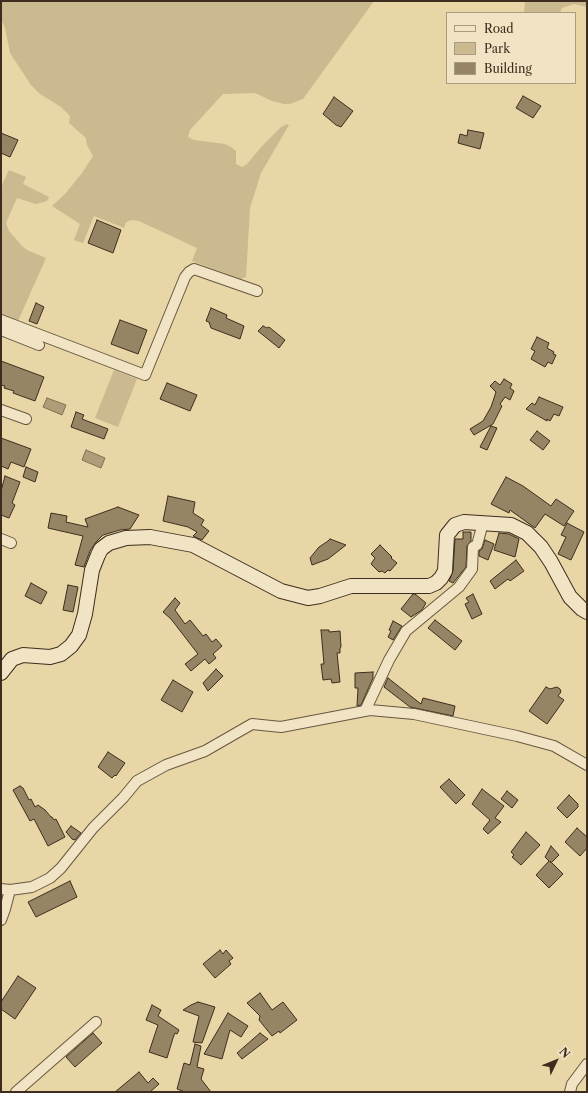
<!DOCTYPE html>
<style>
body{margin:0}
#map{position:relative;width:588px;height:1093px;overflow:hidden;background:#e8d6a6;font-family:"Libre Caslon Text",serif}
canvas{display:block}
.frame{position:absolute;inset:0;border:2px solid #3e2d1e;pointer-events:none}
.legend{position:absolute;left:446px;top:12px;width:130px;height:72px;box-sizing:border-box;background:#f0e4c5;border:1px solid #a99b82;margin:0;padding:5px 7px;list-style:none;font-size:12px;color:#3e2d1e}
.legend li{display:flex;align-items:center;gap:8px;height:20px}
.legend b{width:20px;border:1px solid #a99b82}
.north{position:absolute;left:536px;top:1041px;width:40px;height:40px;-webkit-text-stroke:3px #f0e4c5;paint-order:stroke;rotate:47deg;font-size:11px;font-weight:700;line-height:16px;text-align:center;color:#3e2d1e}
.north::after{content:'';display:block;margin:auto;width:14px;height:18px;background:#3e2d1e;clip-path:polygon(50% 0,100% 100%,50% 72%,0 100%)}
</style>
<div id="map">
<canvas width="588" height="1093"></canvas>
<div class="frame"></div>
<ul class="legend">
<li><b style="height:5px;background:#f0e4c5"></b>Road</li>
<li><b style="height:11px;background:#cbb98f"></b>Park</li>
<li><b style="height:11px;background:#968565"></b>Building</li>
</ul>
<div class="north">N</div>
</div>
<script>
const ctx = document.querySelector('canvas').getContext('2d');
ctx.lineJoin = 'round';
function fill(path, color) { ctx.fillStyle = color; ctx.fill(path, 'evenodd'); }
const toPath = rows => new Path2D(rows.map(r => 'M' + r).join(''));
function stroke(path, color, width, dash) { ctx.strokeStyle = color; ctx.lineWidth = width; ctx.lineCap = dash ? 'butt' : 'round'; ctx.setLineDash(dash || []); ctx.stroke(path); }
const green = toPath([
 [1,1,374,1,303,99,290,104,284,104,272,101,255,93,223,94,190,130,188,137,194,140,225,144,231,147,236,151,236,164,242,167,247,164,263,145,281,127,287,124,289,125,261,173,256,189,250,208,246,277,241,279,192,261,197,248,139,221,132,220,126,222,124,228,94,216,83,243,74,240,80,224,52,206,65,194,82,173,93,156,87,145,86,138,69,123,70,116,61,107,40,94,31,85,10,53,5,28,1,19],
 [525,1,587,1,587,7,574,4,562,8,560,13,524,13],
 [9,170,26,177,23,184,49,197,47,201,36,204,17,198,6,223,9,231,22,246,27,250,46,258,18,321,15,323,1,317,1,187],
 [114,370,137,379,118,427,95,418]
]);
const water = toPath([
 [47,398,66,405,62,415,43,407,47,398],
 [86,450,105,458,101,468,82,460,86,450]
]);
const building = toPath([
 [523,96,541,106,533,118,516,108,523,96],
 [334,97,353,111,341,127,336,125,323,114,334,97],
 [468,130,484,133,480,149,458,143,460,134,467,136,468,130],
 [1,133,18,140,10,157,1,153,1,133],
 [97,220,121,230,113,253,88,243,97,220],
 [36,303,44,307,37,324,29,321,36,303],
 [211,308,227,315,226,318,244,326,240,339,211,328,209,322,206,321,211,308],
 [120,320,147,330,138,354,111,344,120,320],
 [263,326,267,328,269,327,285,340,279,348,258,331,263,326],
 [537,337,549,343,547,348,554,352,553,354,556,355,552,364,548,362,545,367,531,359,535,351,531,349,537,337],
 [1,361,44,377,35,401,13,393,14,391,4,388,5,386,1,385,1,361],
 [504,379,512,384,510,388,514,391,510,400,505,397,500,404,502,406,493,424,474,435,470,429,483,421,491,407,496,392,490,386,495,381,500,385,504,379],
 [167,383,197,395,190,411,160,399,167,383],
 [539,397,563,407,559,416,554,414,550,421,547,419,547,421,526,409,532,403,535,405,539,397],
 [76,412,84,415,82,419,108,429,104,439,71,427,76,412],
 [491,426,497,428,487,450,480,447,491,426],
 [537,431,550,441,543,450,530,440,537,431],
 [1,438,31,449,24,467,11,462,8,469,1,466,1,438],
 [26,467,38,472,35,482,23,477,26,467],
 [5,476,20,482,12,503,15,505,9,518,1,515,1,491,5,476],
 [506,477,523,486,551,506,556,499,574,511,564,526,545,514,535,528,510,510,509,513,491,504,506,477],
 [168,496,195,502,193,513,204,520,201,525,209,531,202,540,193,536,197,532,188,527,163,521,168,496],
 [118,507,139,515,130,529,120,530,103,535,96,542,90,551,84,567,75,565,83,536,48,528,51,513,67,516,66,522,88,527,85,519,118,507],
 [567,523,584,532,571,560,558,554,566,537,561,535,567,523],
 [463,532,471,532,471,541,467,546,466,567,453,583,449,581,453,571,455,539,463,539,463,532],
 [499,533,509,534,519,539,515,557,494,550,499,533],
 [330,539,346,545,328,559,312,565,310,558,319,547,328,541,330,539],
 [485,540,494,544,488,560,479,556,479,551,482,549,485,540],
 [380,545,392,557,391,558,397,563,390,571,388,570,385,573,382,571,379,572,371,564,375,558,371,554,380,545],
 [516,560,524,571,510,581,508,579,495,589,490,581,516,560],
 [31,583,47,592,41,604,25,596,31,583],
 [68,585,78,587,73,612,63,610,68,585],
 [413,594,415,594,426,603,422,610,411,617,401,609,413,594],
 [473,594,482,614,472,619,465,604,469,602,466,598,473,594],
 [175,598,180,603,175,610,185,624,190,620,203,636,206,634,212,642,216,639,222,646,213,654,216,658,209,664,205,659,191,671,185,664,198,654,171,619,163,612,175,598],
 [435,620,462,641,455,650,428,628,435,620],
 [393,621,402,626,393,640,388,637,391,631,389,630,393,621],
 [321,630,329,630,329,632,340,631,341,647,340,648,340,653,337,653,340,682,332,683,331,679,323,680,321,664,324,664,321,630],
 [216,669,223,676,208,691,203,683,216,669],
 [373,672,373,678,361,705,357,706,358,688,355,688,355,673,373,672],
 [388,678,421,704,423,698,455,706,453,716,410,707,384,687,388,678],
 [173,680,193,692,182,712,161,700,173,680],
 [546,687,550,689,557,687,560,689,561,692,558,696,564,700,547,724,529,711,546,687],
 [108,752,125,763,116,776,115,775,112,778,98,767,108,752],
 [449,779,465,795,456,804,440,787,449,779],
 [20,786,23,788,29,800,31,799,35,807,38,805,45,810,51,817,52,817,54,820,56,819,65,837,48,846,34,819,30,821,13,790,20,786],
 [482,789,504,806,495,818,501,822,488,834,483,829,490,820,472,804,482,789],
 [507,791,518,800,512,808,501,799,507,791],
 [569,795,578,804,578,807,567,818,557,808,569,795],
 [71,826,81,833,75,840,72,839,66,832,71,826],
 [577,828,587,837,587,848,580,856,565,842,577,828],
 [526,832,540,845,521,865,512,857,514,855,511,852,526,832],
 [551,846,559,855,551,863,550,861,563,874,549,888,536,875,549,861,545,857,551,846],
 [70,881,77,897,36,917,28,902,70,881],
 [220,950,223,954,226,950,233,958,229,961,231,964,215,978,203,964,220,950],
 [18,976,36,988,15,1019,1,1009,1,1002,18,976],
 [260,993,272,1010,283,1002,297,1020,280,1033,279,1031,272,1036,259,1020,260,1016,247,1003,260,993],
 [198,1002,215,1007,202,1043,193,1042,199,1016,183,1010,191,1005,198,1002],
 [152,1005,161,1010,158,1016,179,1030,177,1034,175,1033,173,1038,167,1058,149,1052,158,1025,146,1020,152,1005],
 [228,1013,248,1026,241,1037,230,1030,222,1059,204,1054,228,1013],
 [93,1033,102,1043,75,1067,66,1057,93,1033],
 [260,1033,268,1039,242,1059,237,1053,260,1033],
 [195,1044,201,1046,197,1067,204,1069,201,1079,211,1092,185,1092,177,1089,184,1063,190,1065,195,1044],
 [139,1072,148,1083,153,1078,159,1084,150,1092,115,1092,139,1072]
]);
const street = toPath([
 [1,320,145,375,185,277,189,272,194,269,257,291],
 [1,330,39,345],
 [1,410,26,419],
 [1,539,11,543],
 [365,711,389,660,406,631,459,587,472,569,473,547,477,545,483,523],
 [1,889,10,890,32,887,50,878,61,868,93,828,123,798,137,781,166,765,205,751,252,724,281,727,370,710,414,714,517,736,554,746,587,765],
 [1,920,5,909,10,890],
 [16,1092,96,1022],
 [570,1092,572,1084,587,1064]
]);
const secondary = toPath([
 [1,673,12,659,23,655,50,657,61,654,71,646,79,635,85,614,92,570,98,555,101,549,109,543,126,538,150,537,193,545,281,591,308,598,320,596,351,586,429,586,436,583,441,578,445,571,447,535,455,525,464,522,511,525,527,533,541,547,551,562,570,597,582,609,587,612]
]);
fill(green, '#cbb98f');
fill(water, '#ae9d78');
stroke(water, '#817054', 1);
fill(building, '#968565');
stroke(building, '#3e2d1e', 1);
stroke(street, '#685740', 12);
stroke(secondary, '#3e2d1e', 16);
stroke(street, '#f0e4c5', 10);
stroke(secondary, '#f0e4c5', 14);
</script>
